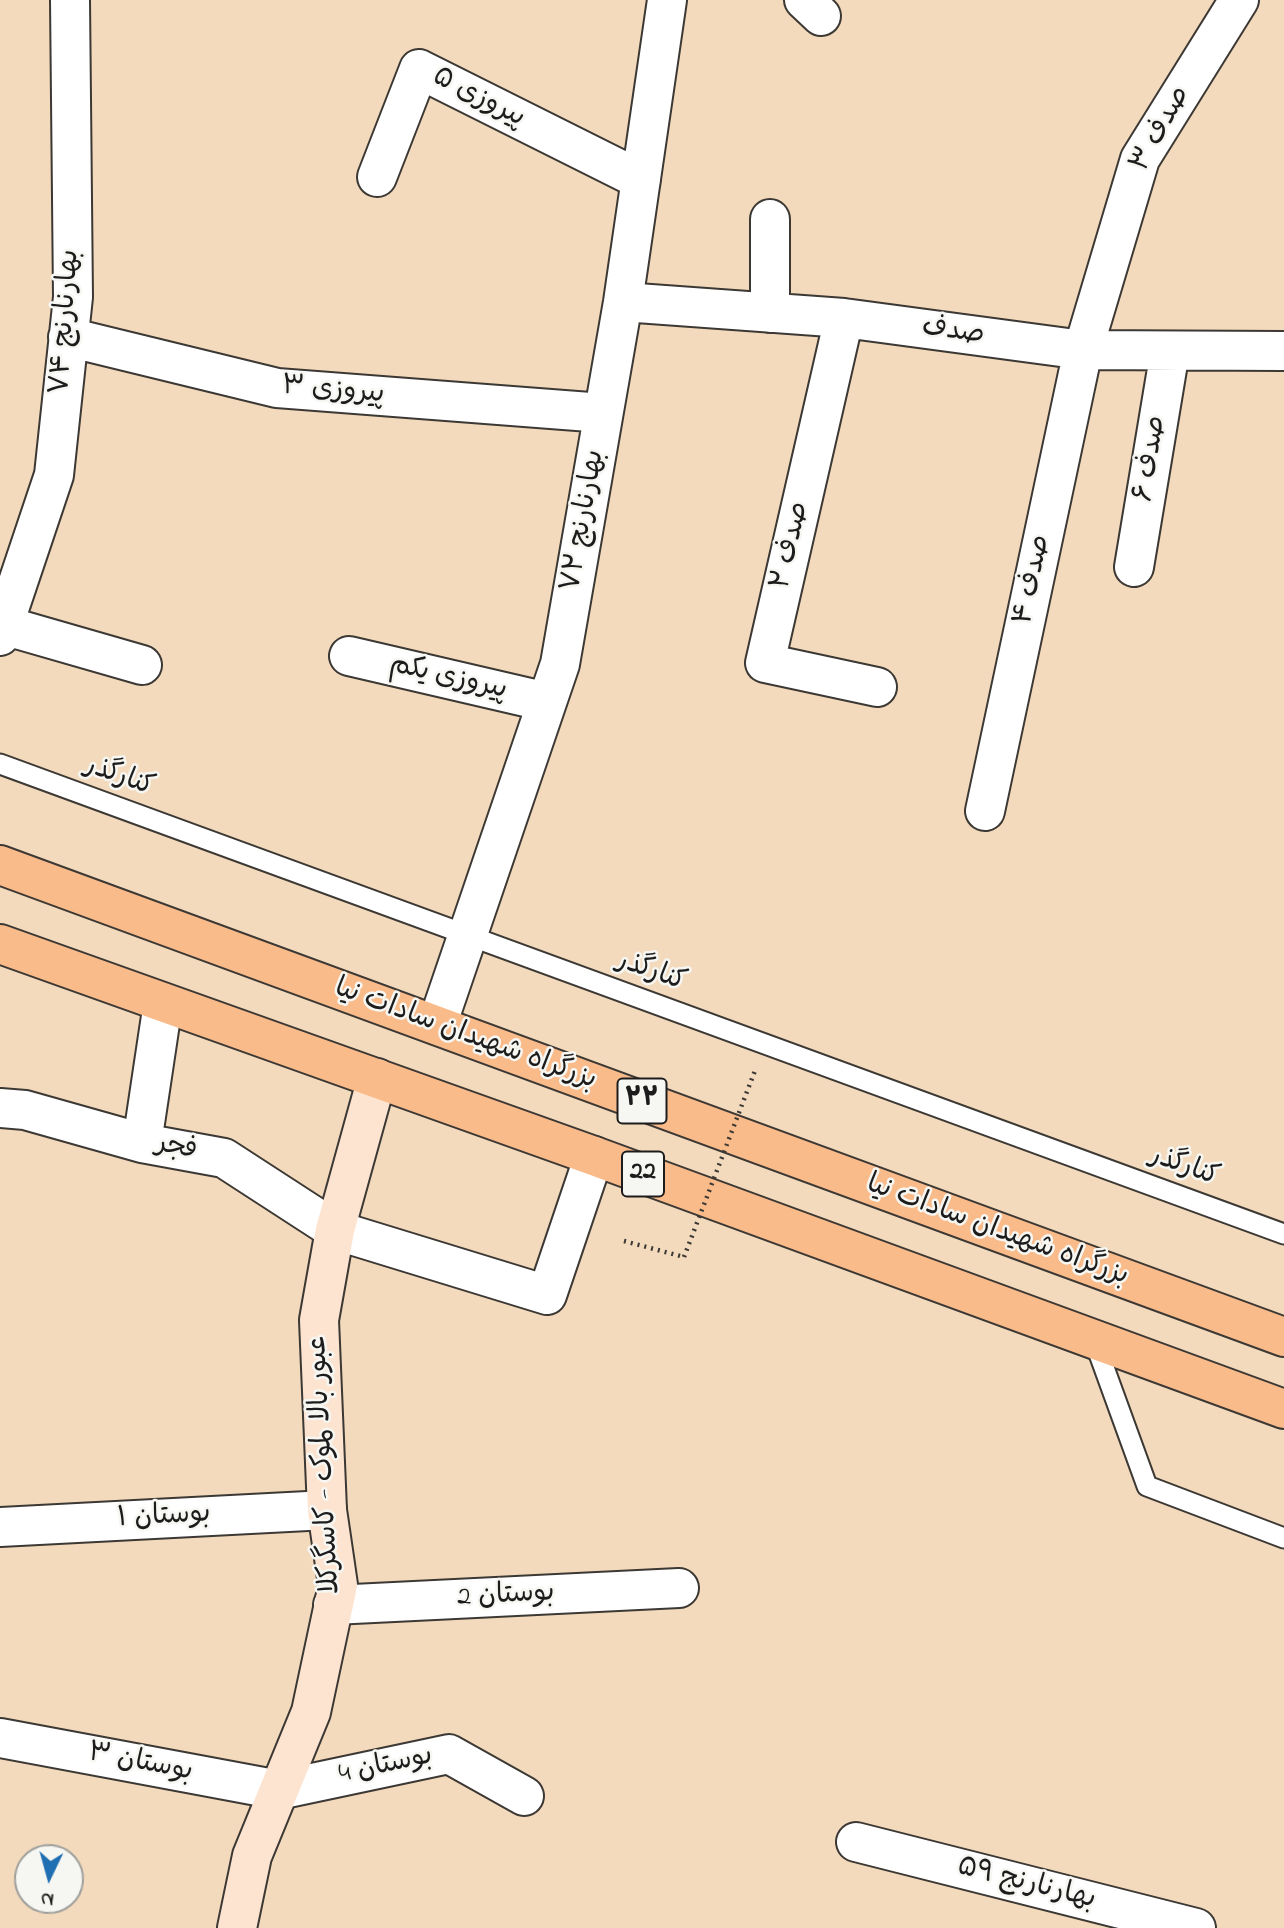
<!DOCTYPE html>
<meta charset="utf-8">
<style>
body{margin:0}
#map{position:relative;width:1284px;height:1928px;overflow:hidden;background:#f3dabc;font-family:"Indie Flower",sans-serif}
canvas{display:block}
.north{position:absolute;left:14px;top:1844px;width:70px;height:70px;box-sizing:border-box;background:#f6f6f2;border:2px solid #9f9f9c;border-radius:50%;rotate:185deg;font-size:19px;font-weight:700;line-height:28px;text-align:center;color:#1c1c1c}
.north::after{content:'';display:block;margin:auto;width:24px;height:32px;background:#1f6fb2;clip-path:polygon(50% 0,100% 100%,50% 72%,0 100%)}
</style>
<div id="map">
<canvas width="1284" height="1928"></canvas>
<div class="north">N</div>
</div>
<script>
const ctx = document.querySelector('canvas').getContext('2d');
ctx.lineJoin = 'round';
const toPath = rows => new Path2D(rows.map(r => 'M' + r).join(''));
function stroke(path, color, width, dash) { ctx.strokeStyle = color; ctx.lineWidth = width; ctx.lineCap = dash ? 'butt' : 'round'; ctx.setLineDash(dash || []); ctx.stroke(path); }
function write(font, color, halo, rows, align = 'center') {
  ctx.font = font + ' "Indie Flower","Playpen Sans Arabic",sans-serif'; ctx.lineWidth = 5; ctx.setLineDash([]); ctx.textBaseline = 'middle'; ctx.strokeStyle = halo; ctx.fillStyle = color; for (const [text, x, y, turn = 0] of rows) {
    ctx.save(); ctx.translate(x, y); ctx.rotate((+turn || 0) * Math.PI / 180); ctx.textAlign = isNaN(turn) ? turn : align; if (halo) ctx.strokeText(text, 0, 0); ctx.fillText(text, 0, 0); ctx.restore();
  }
}
const path = toPath([
 [624,1241,684,1257]
]);
const lane = toPath([
 [0,764,1284,1234],
 [1094,1340,1147,1486,1284,1538]
]);
const street = toPath([
 [804,0,821,16],
 [377,177,419,69,641,180],
 [770,219,770,313],
 [623,302,844,318,1083,350,1284,351],
 [844,318,765,663,877,687],
 [68,337,277,388,603,413],
 [1134,567,1170,351],
 [3,625,142,665],
 [0,636,54,475,73,297,70,0],
 [349,656,547,702],
 [985,811,1083,350,1140,159,1239,0],
 [437,1025,560,664,623,302,667,0],
 [0,1108,25,1110,142,1143,224,1158,335,1230,547,1295,594,1156],
 [142,1143,163,1003],
 [0,1527,327,1510],
 [333,1605,679,1588],
 [0,1738,279,1790,449,1754,524,1796],
 [856,1842,1196,1928]
]);
const secondary = toPath([
 [237,1928,252,1856,311,1712,338,1585,327,1510,319,1320,335,1230,377,1078]
]);
const highway = toPath([
 [0,865,1284,1337],
 [0,944,594,1156,1284,1409]
]);
const pathBridge = toPath([
 [684,1257,756,1068]
]);
const shields = [
 [642,1101,49],
 [643,1174,42]
];
const shieldNames = [
 ["۲۲",642,1101],
 ["22",643,1174]
];
const streetNames = [
 ["پیروزی ۵",478,99,27],
 ["صدف ۳",1162,130,-61],
 ["بهارنارنج ۷۴",67,322,-86],
 ["صدف",953,333,8],
 ["پیروزی ۳",333,392,5],
 ["صدف ۶",1152,459,-81],
 ["بهارنارنج ۷۲",585,521,-80],
 ["صدف ۲",792,546,-77],
 ["صدف ۴",1034,580,-78],
 ["پیروزی یکم",448,679,13],
 ["کنارگذر",119,778,20],
 ["کنارگذر",651,973,20],
 ["بزرگراه شهیدان سادات نیا",465,1036,20],
 ["فجر",176,1149,11],
 ["کنارگذر",1184,1168,20],
 ["بزرگراه شهیدان سادات نیا",997,1232,20],
 ["عبور بالا لموک - کاسگرکلا",326,1465,-93],
 ["بوستان ۱",164,1518,-3],
 ["بوستان 2",506,1597,-3],
 ["بوستان ۳",140,1764,11],
 ["بوستان 4",386,1767,-12],
 ["بهارنارنج ۵۹",1026,1885,14]
];
stroke(lane, '#3c3834', 23);
stroke(street, '#3c3834', 42);
stroke(secondary, '#3c3834', 42);
stroke(highway, '#3c3834', 42);
stroke(path, '#3c3834', 4.5, [2, 5]);
stroke(lane, '#fff', 19);
stroke(street, '#fff', 38);
stroke(secondary, '#fde4d1', 38);
stroke(highway, '#fabb8b', 38);
stroke(pathBridge, '#3c3834', 4.5, [2, 5]);
for (const [x, y, w] of shields) { const box = new Path2D(); box.roundRect(x - w / 2, y - 22.5, w, 45, 5); ctx.fillStyle = '#f6f6f2'; ctx.fill(box); stroke(box, '#1c1c1c', 2); }
write('bold 26px', '#1c1c1c', null, shieldNames);
write('28px', '#1c1c1c', '#f6f6f2', streetNames);
</script>
